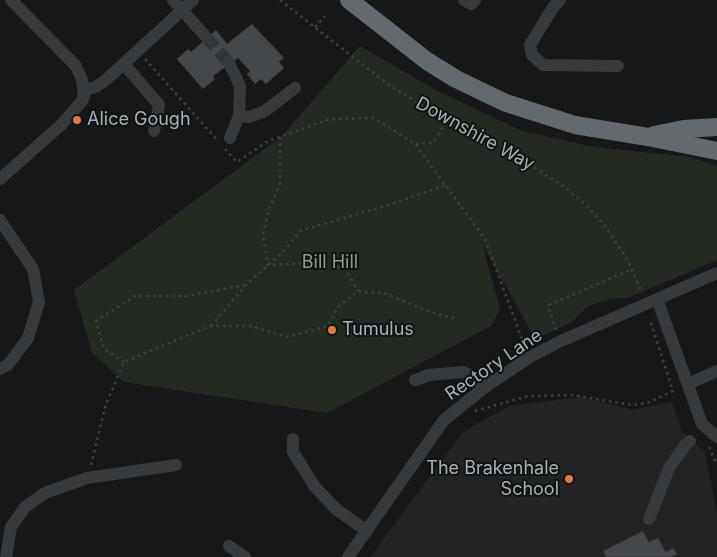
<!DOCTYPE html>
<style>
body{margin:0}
canvas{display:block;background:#161718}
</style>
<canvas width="717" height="557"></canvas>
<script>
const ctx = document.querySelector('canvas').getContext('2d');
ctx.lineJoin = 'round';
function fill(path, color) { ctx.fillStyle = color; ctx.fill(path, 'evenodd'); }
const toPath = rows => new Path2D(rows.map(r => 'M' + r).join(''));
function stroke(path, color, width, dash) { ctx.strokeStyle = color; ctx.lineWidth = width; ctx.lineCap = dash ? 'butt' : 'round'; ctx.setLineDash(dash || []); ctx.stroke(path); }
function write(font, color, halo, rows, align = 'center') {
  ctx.font = font + ' Inter,sans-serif'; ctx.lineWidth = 4; ctx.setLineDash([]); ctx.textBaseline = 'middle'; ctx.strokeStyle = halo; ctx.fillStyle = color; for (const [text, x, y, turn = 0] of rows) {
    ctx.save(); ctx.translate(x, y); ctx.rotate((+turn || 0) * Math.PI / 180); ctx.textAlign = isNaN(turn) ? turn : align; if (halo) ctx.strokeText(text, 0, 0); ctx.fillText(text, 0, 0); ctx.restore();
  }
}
const built = toPath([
 [583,397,632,410,672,402,682,432,705,452,717,514,717,557,370,557,463,432,509,406]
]);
const green = toPath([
 [360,46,436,90,522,131,594,147,690,157,717,166,717,260,628,298,611,299,588,306,571,323,535,339,482,243,500,309,491,326,327,413,124,382,92,353,74,290,282,136]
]);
const building = toPath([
 [252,24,284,58,279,62,284,68,266,84,261,79,255,84,247,74,250,71,238,58,213,76,215,79,203,89,177,59,188,49,191,52,216,30,227,44,252,24],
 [643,531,649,542,658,538,666,552,673,548,677,554,672,557,606,557,603,551,643,531]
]);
const minorTunnel = toPath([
 [207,38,229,63]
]);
const path = toPath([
 [280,0,389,85,447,121,517,156,563,186,584,203,604,225,626,257,642,293],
 [315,27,325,16],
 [145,59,218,141],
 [280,137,280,184,269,209,263,234,268,265,309,263,345,268,358,291],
 [416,144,433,143,447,121],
 [225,149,237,162,268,141,330,119,374,118,415,144,485,239,525,347],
 [211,326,246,285,284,251,300,231,395,203,446,185],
 [556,330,549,310,549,305,632,269],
 [124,362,104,349,96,321,135,296,188,296,244,285],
 [475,411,528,396,572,395,632,405,647,403,673,391,651,323],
 [709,447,717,465],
 [91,465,106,404,124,362,210,326,251,326,287,337,328,326,337,308,358,291,387,294,430,312,458,319]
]);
const minor = toPath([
 [173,0,207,38],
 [464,0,471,4,475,0],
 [560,0,554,6,530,45,532,55,543,65,618,66],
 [229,63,240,86,239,116,230,138],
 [124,64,159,105,154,131],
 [84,90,96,87,107,79,193,0],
 [239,116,249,117,265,111,295,88],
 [0,179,61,125,82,101,84,96,82,80,76,66,11,0],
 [0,220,33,269,39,302,28,338,8,365,0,369],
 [657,299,702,424,717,437],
 [415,380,429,375,463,372,472,376,485,387],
 [688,384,717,371],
 [293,439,293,452,315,487,336,509,367,531],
 [649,519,669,468,686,444,690,441],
 [229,546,245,557],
 [6,557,11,527,25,507,45,493,87,478,176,465],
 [348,557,444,420,485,387,530,357,561,341,717,273]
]);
const highway = toPath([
 [349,0,427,61,456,79,506,103,575,125,648,137,717,151],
 [654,135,684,129,717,127]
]);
const markers = [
 [77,120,5,"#e47842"],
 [332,330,5,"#e47842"],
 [569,479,5,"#e47842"]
];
const poiNames = [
 ["Alice Gough",87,120],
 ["Tumulus",342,330],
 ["The Brakenhale",559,469,"right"],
 ["School",559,490,"right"]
];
const streetNames = [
 ["Downshire Way",475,134,29],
 ["Rectory Lane",494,365,-34]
];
const parkNames = [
 ["Bill Hill",330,263]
];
fill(built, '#222325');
fill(green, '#242a22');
fill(building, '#45484b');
stroke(building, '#303134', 1);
stroke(minorTunnel, '#333638', 12, [12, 6]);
stroke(path, '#3d4143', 2.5, [2.5, 4]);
stroke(minor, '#373a3d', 12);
stroke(highway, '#64696d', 18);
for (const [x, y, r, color] of markers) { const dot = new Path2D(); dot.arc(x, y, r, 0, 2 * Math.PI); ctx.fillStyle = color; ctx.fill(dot); stroke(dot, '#111213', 2); }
write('18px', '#a9b2b7', '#111213', poiNames, 'left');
write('18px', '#a9b2b7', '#111213', streetNames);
write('18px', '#8aa082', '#111213', parkNames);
</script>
